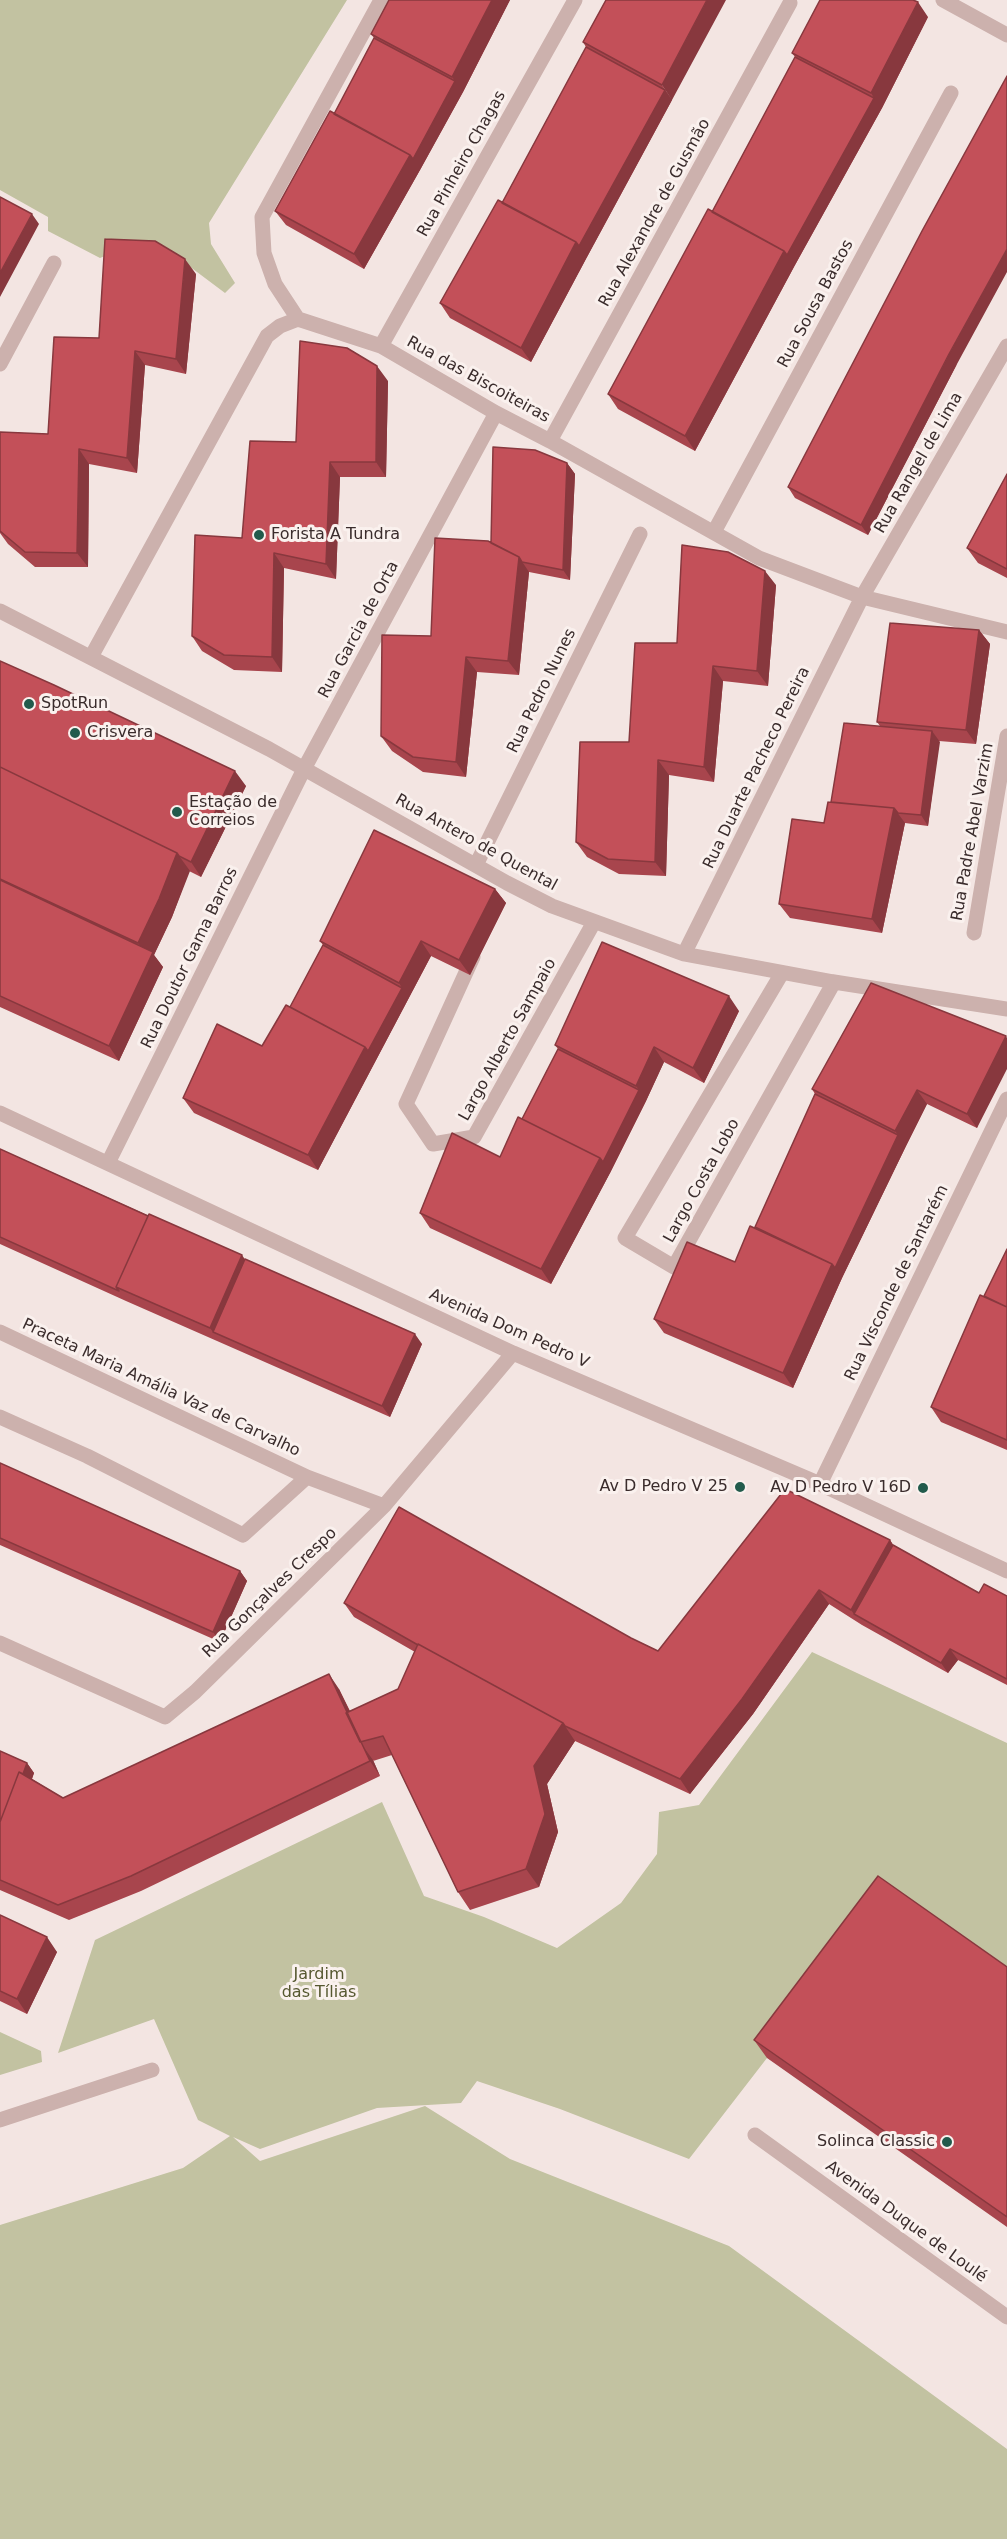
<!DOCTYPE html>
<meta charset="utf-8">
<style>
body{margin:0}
canvas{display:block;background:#f3e5e2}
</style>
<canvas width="1007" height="2539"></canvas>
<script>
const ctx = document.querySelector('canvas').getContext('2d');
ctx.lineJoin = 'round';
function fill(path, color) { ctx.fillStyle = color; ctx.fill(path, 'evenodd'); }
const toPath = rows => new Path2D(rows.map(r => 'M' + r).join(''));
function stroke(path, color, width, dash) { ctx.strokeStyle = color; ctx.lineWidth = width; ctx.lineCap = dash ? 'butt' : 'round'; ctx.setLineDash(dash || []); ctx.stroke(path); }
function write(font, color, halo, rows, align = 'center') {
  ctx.font = font + ' "DejaVu Sans",sans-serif'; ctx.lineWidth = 6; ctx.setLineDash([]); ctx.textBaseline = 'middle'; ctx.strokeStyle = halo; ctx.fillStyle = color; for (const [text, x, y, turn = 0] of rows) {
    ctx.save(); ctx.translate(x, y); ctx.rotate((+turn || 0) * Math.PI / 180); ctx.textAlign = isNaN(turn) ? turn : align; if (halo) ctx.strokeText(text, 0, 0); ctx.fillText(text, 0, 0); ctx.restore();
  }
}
const green = toPath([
 [0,0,347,0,209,223,211,244,235,283,225,293,177,257,125,248,100,258,48,231,48,217,0,190],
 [812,1652,1007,1743,1007,1970,767,2058,689,2159,560,2109,477,2081,461,2103,377,2108,260,2149,233,2137,260,2161,425,2106,510,2159,729,2246,1007,2449,1007,2539,0,2539,0,2225,183,2168,230,2136,198,2120,154,2019,58,2053,95,1940,382,1802,424,1896,484,1917,557,1948,621,1903,657,1854,659,1812,699,1805],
 [0,2032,41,2051,42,2062,0,2075]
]);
const street = toPath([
 [943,0,1007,35],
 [298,319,275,284,264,253,262,217,381,0],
 [381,346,575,0],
 [0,364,54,263],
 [550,441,790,3],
 [714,532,951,93],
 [0,611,269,749,507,883,552,906,684,954,834,982,1007,1009],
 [91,657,267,336,280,326,298,319,381,346,496,413,550,441,759,558,862,597,1007,632],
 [476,865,640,534],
 [974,933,1007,736],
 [684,954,862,597,1007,346],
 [473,957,406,1104,433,1144,474,1137,594,922],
 [782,973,625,1238,674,1267,834,982],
 [0,1113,513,1353,820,1484,1007,1571],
 [108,1163,304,769,496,413],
 [0,1332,307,1477,384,1506],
 [0,1417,87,1456,243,1535,307,1477],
 [820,1484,1007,1099],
 [0,1643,165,1717,195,1692,384,1506,513,1353],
 [0,2120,152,2070],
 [755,2135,1007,2317]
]);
const wall = toPath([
 [389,0,510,0,463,92,420,170,364,269,286,225,275,211,334,114,374,38,371,34],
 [606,0,672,100,587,257,531,362,450,318,440,303,502,203,586,47,583,42],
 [928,17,882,108,795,265,695,451,618,409,608,394,712,212,795,57,792,53],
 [196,274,186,374,145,365,137,473,89,464,88,567,35,567,8,544,0,533,0,432,48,434,99,338],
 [957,364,868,535,795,498,788,487],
 [388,381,386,477,340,477,336,579,284,568,282,672,234,670,202,651,192,636,296,442],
 [567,463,575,474,570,580,529,572,519,675,477,672,466,777,423,772,392,751,381,736,431,636,491,543],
 [1007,474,1007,578,978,563,967,548],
 [776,585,768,686,723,681,714,782,669,775,666,876,619,874,587,857,576,842,629,742,677,643],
 [979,630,990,644,976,744,939,741,928,826,905,823,882,933,790,918,779,904,824,823,880,726,877,722],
 [0,661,246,786,201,877,189,871,172,917,154,955,163,967,119,1061,0,1007],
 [495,889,506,903,470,975,431,956,318,1170,194,1113,183,1098,262,1046,290,1007,323,945,320,941],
 [739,1011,704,1083,664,1062,646,1101,610,1173,551,1284,430,1228,420,1213,500,1157,522,1119,558,1049,555,1045],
 [1006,1036,977,1128,927,1104,906,1146,842,1278,793,1388,664,1333,654,1319,735,1262,755,1227,815,1094,812,1089],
 [0,1149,245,1259,422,1344,390,1417,126,1301,0,1244],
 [1007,1249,1007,1450,941,1422,931,1407],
 [0,1463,240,1571,247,1581,220,1642,0,1545],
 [890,1540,893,1545,979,1593,1007,1596,1007,1685,958,1660,948,1673,862,1625,829,1604,753,1714,690,1794,575,1741,547,1784,558,1832,539,1887,470,1910,458,1892,392,1755,373,1761,373,1760,380,1776,141,1891,69,1920,0,1890,0,1751,27,1763,34,1773,32,1779,63,1798,339,1689,350,1711,398,1689,415,1652,354,1617,344,1603,631,1638,658,1651],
 [0,1915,57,1952,27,2014,0,2001],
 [1007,1967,1007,2227,767,2058,754,2040]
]);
const shadedWall = toPath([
 [492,0,510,0,463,92,420,170,364,269,354,254,410,155,455,81,452,77],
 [707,0,726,0,672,100,662,85],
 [918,2,928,17,882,108,795,265,695,451,685,436,784,251,874,98,871,93],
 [665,90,672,100,587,257,531,362,521,348,576,242],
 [32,214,39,224,0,297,0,273],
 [1007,249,1007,272,957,364,868,535,861,525,949,354],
 [185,259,196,274,186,374,176,359],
 [135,351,145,365,137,473,127,458],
 [377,366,388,381,386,477,376,462],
 [79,449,89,464,88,567,77,553],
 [330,462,340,477,336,579,326,564],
 [567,463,575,474,570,580,563,570],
 [274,553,284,568,282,672,272,657],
 [519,557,529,572,519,675,508,661],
 [765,571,776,585,768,686,757,671],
 [979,630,990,644,976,744,966,730],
 [466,657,477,672,466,777,456,762],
 [713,666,723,681,714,782,704,767],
 [932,731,940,742,928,826,921,815],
 [658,760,669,775,666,876,655,862],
 [235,771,246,786,201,877,191,862],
 [894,808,905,823,882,933,872,919],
 [177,853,190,871,172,917,154,955,163,967,119,1061,109,1046,149,959,138,943],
 [495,889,506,903,470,975,459,960],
 [421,941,431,956,318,1170,308,1155,365,1047,402,988,399,983],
 [729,996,739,1011,704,1083,693,1068],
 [1006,1036,1007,1038,1007,1069,977,1128,967,1114],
 [654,1047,664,1062,646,1101,610,1173,551,1284,541,1269,600,1158,639,1090,636,1086],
 [917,1090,927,1104,906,1146,842,1278,835,1268,898,1135,895,1131],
 [242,1255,252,1270,213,1332,210,1328],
 [832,1264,842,1278,793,1388,783,1373],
 [415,1334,422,1344,390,1417,382,1406],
 [890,1540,900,1555,854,1614,851,1610],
 [240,1571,247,1581,220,1642,213,1632],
 [819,1590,829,1604,753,1714,690,1794,680,1779],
 [950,1649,958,1660,948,1673,941,1663],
 [329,1674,339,1689,364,1741,361,1742],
 [563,1723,575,1741,547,1784,558,1832,539,1887,526,1869,534,1766],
 [362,1745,373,1760,380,1776,370,1761],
 [27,1763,34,1773,9,1842,1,1831],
 [47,1937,57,1952,27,2014,17,1999]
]);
const building = toPath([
 [389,0,492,0,452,77,371,34,389,0],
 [606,0,707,0,662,85,583,42,606,0],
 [820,0,913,0,918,2,871,93,792,53,820,0],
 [374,38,455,81,413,159,410,155,334,114,374,38],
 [586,47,665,90,579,246,576,242,502,203,586,47],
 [795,57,874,98,787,255,784,251,712,212,795,57],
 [1007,76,1007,249,949,354,861,525,788,487,922,231,1007,76],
 [330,111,410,155,354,254,275,211,330,111],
 [0,197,32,214,0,273,0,197],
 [498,200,576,242,521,348,440,303,498,200],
 [708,209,784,251,685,436,608,394,708,209],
 [105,239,155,241,185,259,176,359,135,351,127,458,79,449,77,553,25,552,0,531,0,432,48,434,54,337,99,338,105,239],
 [300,341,347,348,377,366,376,462,330,462,326,564,274,553,272,657,224,655,192,636,195,535,242,538,250,441,296,442,300,341],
 [493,447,535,450,567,463,563,570,522,562,519,557,491,543,493,447],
 [1007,474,1007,569,967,548,1007,474],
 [435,538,488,541,519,557,508,661,466,657,456,762,413,757,381,736,382,635,431,636,435,538],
 [682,545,728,552,765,571,757,671,713,666,704,767,658,760,655,862,608,859,576,842,580,742,629,742,635,643,677,643,682,545],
 [890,623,979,630,966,730,877,722,890,623],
 [0,661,54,685,235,771,191,862,179,856,177,853,0,767,0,661],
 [844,723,932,731,921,815,898,813,894,808,831,802,844,723],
 [0,767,177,853,159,899,138,943,0,879,0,767],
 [828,802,894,808,872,919,779,904,792,819,824,823,828,802],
 [374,830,495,889,459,960,421,941,399,983,320,941,374,830],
 [0,880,153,952,109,1046,0,996,0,880],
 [602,942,729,996,693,1068,654,1047,636,1086,555,1045,602,942],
 [323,945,402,988,368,1051,365,1047,290,1007,323,945],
 [871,983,1006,1036,967,1114,917,1090,895,1131,812,1089,871,983],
 [286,1005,365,1047,308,1155,183,1098,217,1024,262,1046,286,1005],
 [558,1049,639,1090,603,1162,600,1158,522,1119,558,1049],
 [815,1094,898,1135,835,1268,832,1264,755,1227,815,1094],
 [518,1117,600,1158,541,1269,420,1213,452,1133,500,1157,518,1117],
 [0,1149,148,1216,116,1287,119,1291,0,1237,0,1149],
 [149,1214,242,1255,210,1328,116,1287,149,1214],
 [750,1226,832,1264,783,1373,654,1319,687,1242,735,1262,750,1226],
 [1007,1249,1007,1307,984,1296,1007,1249],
 [245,1259,415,1334,382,1406,213,1332,245,1259],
 [980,1295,1007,1307,1007,1440,931,1407,980,1295],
 [0,1463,240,1571,213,1632,0,1538,0,1463],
 [785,1489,890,1540,851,1610,819,1590,742,1699,680,1779,565,1726,563,1723,418,1644,418,1645,344,1603,399,1507,631,1638,658,1651,785,1489],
 [893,1545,979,1593,984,1584,1007,1596,1007,1679,950,1649,941,1663,854,1614,893,1545],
 [418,1644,563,1723,534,1766,545,1814,526,1869,458,1892,383,1736,360,1742,346,1713,398,1689,418,1644],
 [329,1674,370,1761,131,1876,58,1905,0,1880,0,1822,19,1772,63,1798,329,1674],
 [0,1751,27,1763,23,1774,19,1772,0,1822,0,1751],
 [878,1876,1007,1967,1007,2217,754,2040,878,1876],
 [0,1915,47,1937,17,1999,0,1991,0,1915]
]);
const markers = [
 [259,535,6,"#225b4c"],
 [29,704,6,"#225b4c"],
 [75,733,6,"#225b4c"],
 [177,812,6,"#225b4c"],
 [740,1487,6,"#225b4c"],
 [923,1488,6,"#225b4c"],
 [947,2142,6,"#225b4c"]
];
const streetNames = [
 ["Rua Pinheiro Chagas",462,164,-61],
 ["Rua Alexandre de Gusmão",655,213,-61],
 ["Rua Sousa Bastos",816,304,-62],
 ["Rua das Biscoiteiras",478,380,29],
 ["Rua Rangel de Lima",919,463,-60],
 ["Rua Garcia de Orta",359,630,-62],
 ["Rua Pedro Nunes",542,691,-64],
 ["Rua Duarte Pacheco Pereira",757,768,-64],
 ["Rua Padre Abel Varzim",973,832,-80],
 ["Rua Antero de Quental",476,843,29],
 ["Rua Doutor Gama Barros",190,958,-64],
 ["Largo Alberto Sampaio",508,1040,-61],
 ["Largo Costa Lobo",702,1181,-61],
 ["Rua Visconde de Santarém",897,1283,-64],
 ["Avenida Dom Pedro V",509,1329,24],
 ["Praceta Maria Amália Vaz de Carvalho",161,1388,25],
 ["Rua Gonçalves Crespo",270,1593,-44],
 ["Avenida Duque de Loulé",906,2222,36]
];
const poiNames = [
 ["Forista A Tundra",271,535],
 ["SpotRun",41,704],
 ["Crisvera",87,733],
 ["Estação de",189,803],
 ["Correios",189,821],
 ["Av D Pedro V 25",728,1487,"right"],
 ["Av D Pedro V 16D",911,1488,"right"],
 ["Solinca Classic",935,2142,"right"]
];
const parkNames = [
 ["Jardim",319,1975],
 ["das Tílias",319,1993]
];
fill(green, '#c2c2a1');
stroke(street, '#ccb1ad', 15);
fill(wall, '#a8454d');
fill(shadedWall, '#88383e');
fill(building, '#c35059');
stroke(building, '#88383e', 1.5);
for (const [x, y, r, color] of markers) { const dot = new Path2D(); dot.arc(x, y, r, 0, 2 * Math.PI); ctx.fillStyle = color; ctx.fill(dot); stroke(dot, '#faf1ee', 2); }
write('16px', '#3a2c2c', '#faf1ee', streetNames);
write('16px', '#3a2c2c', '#faf1ee', poiNames, 'left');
write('16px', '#565830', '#faf1ee', parkNames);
</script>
